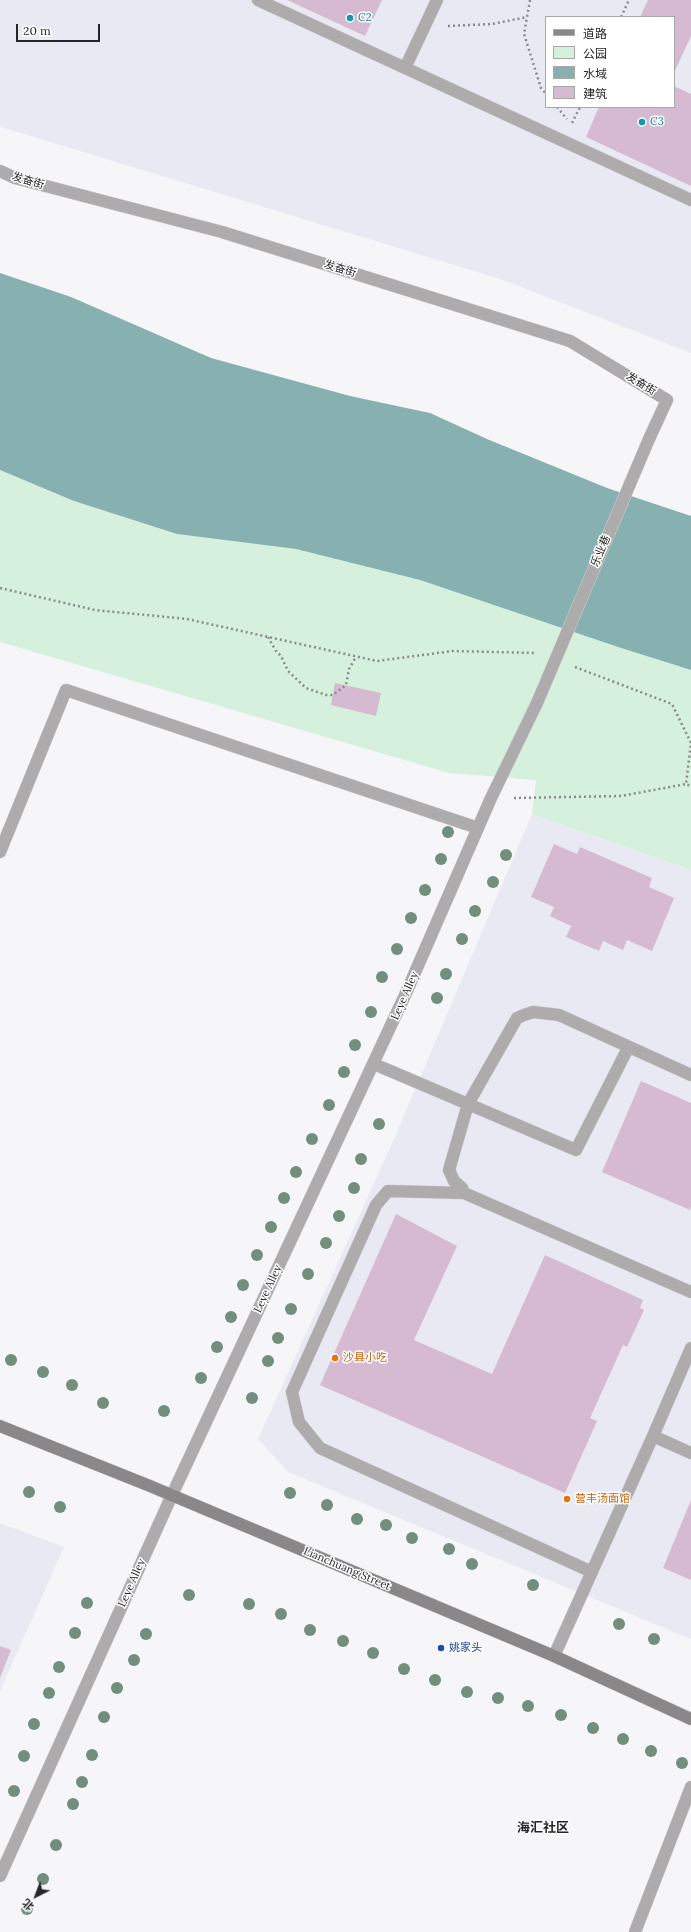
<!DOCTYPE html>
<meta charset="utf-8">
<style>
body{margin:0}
#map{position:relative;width:691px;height:1932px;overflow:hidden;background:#f6f6f9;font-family:Lora,"Noto Sans SC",serif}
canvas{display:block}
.legend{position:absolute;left:545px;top:16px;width:130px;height:92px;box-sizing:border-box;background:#fff;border:1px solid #a8a8a9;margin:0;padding:5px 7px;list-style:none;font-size:12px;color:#262627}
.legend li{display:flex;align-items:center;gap:8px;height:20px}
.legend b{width:20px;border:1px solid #a8a8a9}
.north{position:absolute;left:16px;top:1876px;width:40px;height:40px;-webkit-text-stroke:3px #fff;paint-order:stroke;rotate:222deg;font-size:11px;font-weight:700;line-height:16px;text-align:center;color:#262627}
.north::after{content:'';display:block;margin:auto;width:14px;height:18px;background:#262627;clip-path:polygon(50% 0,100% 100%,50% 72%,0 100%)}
.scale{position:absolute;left:16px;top:24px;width:84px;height:18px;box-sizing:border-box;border:2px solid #262627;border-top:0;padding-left:5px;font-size:12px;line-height:14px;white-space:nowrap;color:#262627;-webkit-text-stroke:3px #fff;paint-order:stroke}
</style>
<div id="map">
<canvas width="691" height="1932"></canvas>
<ul class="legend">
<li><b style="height:5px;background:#898787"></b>道路</li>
<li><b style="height:11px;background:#d5f0dc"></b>公园</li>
<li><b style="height:11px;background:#87b0b0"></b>水域</li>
<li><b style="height:11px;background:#d6bad1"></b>建筑</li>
</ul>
<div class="north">北</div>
<div class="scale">20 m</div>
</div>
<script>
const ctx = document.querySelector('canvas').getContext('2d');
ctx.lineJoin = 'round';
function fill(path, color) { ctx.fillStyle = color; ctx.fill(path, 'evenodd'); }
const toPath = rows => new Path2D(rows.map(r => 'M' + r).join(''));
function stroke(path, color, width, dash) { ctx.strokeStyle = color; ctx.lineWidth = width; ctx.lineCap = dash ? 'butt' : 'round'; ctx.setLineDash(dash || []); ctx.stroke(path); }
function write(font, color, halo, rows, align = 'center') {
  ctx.font = font + ' Lora,"Noto Sans SC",serif'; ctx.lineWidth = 3; ctx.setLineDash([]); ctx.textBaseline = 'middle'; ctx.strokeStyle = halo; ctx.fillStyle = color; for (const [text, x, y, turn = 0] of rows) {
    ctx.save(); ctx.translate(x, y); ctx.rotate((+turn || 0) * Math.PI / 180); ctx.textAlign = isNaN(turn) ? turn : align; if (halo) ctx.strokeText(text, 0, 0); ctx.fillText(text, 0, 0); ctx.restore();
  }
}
const built = toPath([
 [0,0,691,0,691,353,500,279,1,127,0,126],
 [546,17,674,17,674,107,546,107],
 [532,814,691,870,691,1639,288,1472,258,1439,394,1139],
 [0,1523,64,1547,0,1691]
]);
const green = toPath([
 [0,470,74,501,177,534,296,549,420,580,618,647,691,670,691,870,532,814,536,780,449,773,0,642]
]);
const water = toPath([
 [0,273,71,297,211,358,350,396,430,413,487,439,607,488,691,516,691,670,618,647,420,580,296,549,177,534,74,501,0,470]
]);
const building = toPath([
 [287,0,382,0,365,36],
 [648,0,691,0,691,36,674,73,674,17,640,17],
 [674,86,691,94,691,186,586,137,599,107,674,107],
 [335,683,381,693,376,716,331,705],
 [554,844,577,854,580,847,652,878,649,887,674,898,652,951,627,940,623,950,603,941,599,951,566,937,571,926,550,916,554,907,531,897],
 [641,1081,691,1103,691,1206,690,1210,602,1172],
 [396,1214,457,1246,414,1340,492,1374,545,1255,643,1300,640,1308,644,1310,627,1347,623,1345,590,1418,597,1421,565,1493,320,1385],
 [691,1500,691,1580,663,1568],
 [0,1646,11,1650,0,1678]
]);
const path = toPath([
 [530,0,524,34,541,88,546,94],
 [621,17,629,0],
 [448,26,492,24,527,17],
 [557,107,567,119],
 [572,123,580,107],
 [0,588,95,610,187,619,377,661,453,651,536,653],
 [268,637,276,651,281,656,288,671,306,688,326,695,333,695,346,685,349,669,356,657],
 [575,667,672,704,691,743,686,784,691,786],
 [514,798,621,796,686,784]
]);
const lane = toPath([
 [0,852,66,690,478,828]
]);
const street = toPath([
 [258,0,691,200],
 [405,68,437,0],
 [0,171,15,178,222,232,570,341,667,400,649,439],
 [374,1064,576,1150,628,1048],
 [691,1075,559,1015,533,1012,524,1015,517,1018,468,1104,449,1170,454,1181,462,1188,464,1193,691,1292],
 [464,1193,388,1191,376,1205,292,1392,299,1422,320,1448,592,1572],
 [691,1348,653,1436,691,1453],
 [554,1656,653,1436],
 [0,1876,172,1495,406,993,491,798,537,703],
 [635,1932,691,1787]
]);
const secondary = toPath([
 [0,1426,150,1486,554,1656,691,1719]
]);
const streetBridge = toPath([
 [537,703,649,439]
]);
const trees = [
 [448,832],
 [506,855],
 [441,859],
 [493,882],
 [425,890],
 [475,911],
 [411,918],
 [462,939],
 [397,949],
 [446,974],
 [382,977],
 [437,998],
 [371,1012],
 [355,1045],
 [344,1072],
 [329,1105],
 [379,1124],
 [312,1139],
 [361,1159],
 [296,1172],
 [354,1188],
 [284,1198],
 [339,1216],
 [271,1227],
 [326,1243],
 [257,1255],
 [308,1274],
 [243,1285],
 [291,1309],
 [231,1317],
 [278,1338],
 [217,1347],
 [11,1360],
 [268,1361],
 [43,1372],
 [201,1378],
 [72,1385],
 [252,1398],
 [103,1403],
 [164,1411],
 [29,1492],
 [290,1493],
 [327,1505],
 [60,1507],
 [357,1519],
 [386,1525],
 [412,1538],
 [449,1549],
 [472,1564],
 [533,1585],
 [189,1595],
 [87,1603],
 [249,1604],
 [281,1614],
 [619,1624],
 [310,1630],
 [75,1633],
 [146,1634],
 [654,1639],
 [343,1641],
 [373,1653],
 [134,1660],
 [59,1667],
 [404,1669],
 [435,1680],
 [117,1688],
 [467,1692],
 [49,1693],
 [498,1698],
 [528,1706],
 [561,1715],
 [104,1717],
 [34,1724],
 [593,1728],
 [623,1739],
 [651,1751],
 [92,1755],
 [24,1756],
 [682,1763],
 [82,1782],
 [14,1791],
 [73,1804],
 [56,1845],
 [43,1879],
 [27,1909]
];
const markers = [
 [350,18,4,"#0f9aa8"],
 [642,122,4,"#0f9aa8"],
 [335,1358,4,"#e8710a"],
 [567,1499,4,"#e8710a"],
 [441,1648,4,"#1a4fb4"]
];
const cultureNames = [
 ["C2",358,18],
 ["C3",650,122]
];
const streetNames = [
 ["发奋街",28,181,17],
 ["发奋街",340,269,17],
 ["发奋街",641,384,31],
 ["乐业巷",601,551,-67],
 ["Leye Alley",405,996,-66],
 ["Leye Alley",268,1289,-65],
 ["Lianchuang Street",347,1569,23],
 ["Leye Alley",132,1583,-66]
];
const foodNames = [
 ["沙县小吃",343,1358],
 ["营丰汤面馆",575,1499]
];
const transitNames = [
 ["姚家头",449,1648]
];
const quarterNames = [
 ["海汇社区",543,1828]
];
fill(built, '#e9e9f4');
fill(green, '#d5f0dc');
fill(water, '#87b0b0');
fill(building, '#d6bad1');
stroke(lane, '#d1d1d3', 13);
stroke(street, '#d1d1d3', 13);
stroke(secondary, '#d1d1d3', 13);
stroke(path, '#8a8a8c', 2.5, [2, 3]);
stroke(lane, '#adabab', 12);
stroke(street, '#adabab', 12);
stroke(secondary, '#898787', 12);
stroke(streetBridge, '#d1d1d3', 13, []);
stroke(streetBridge, '#adabab', 12);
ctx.fillStyle = '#718e7f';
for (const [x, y] of trees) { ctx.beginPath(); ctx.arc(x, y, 6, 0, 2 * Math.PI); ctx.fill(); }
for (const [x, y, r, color] of markers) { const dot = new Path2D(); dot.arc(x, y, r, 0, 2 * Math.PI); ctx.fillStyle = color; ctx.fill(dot); stroke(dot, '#fff', 1.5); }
write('11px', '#0d838f', '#fff', cultureNames, 'left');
write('11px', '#262627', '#fff', streetNames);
write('11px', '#c56008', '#fff', foodNames, 'left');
write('11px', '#164399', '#fff', transitNames, 'left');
write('bold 13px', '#262627', '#fff', quarterNames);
</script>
